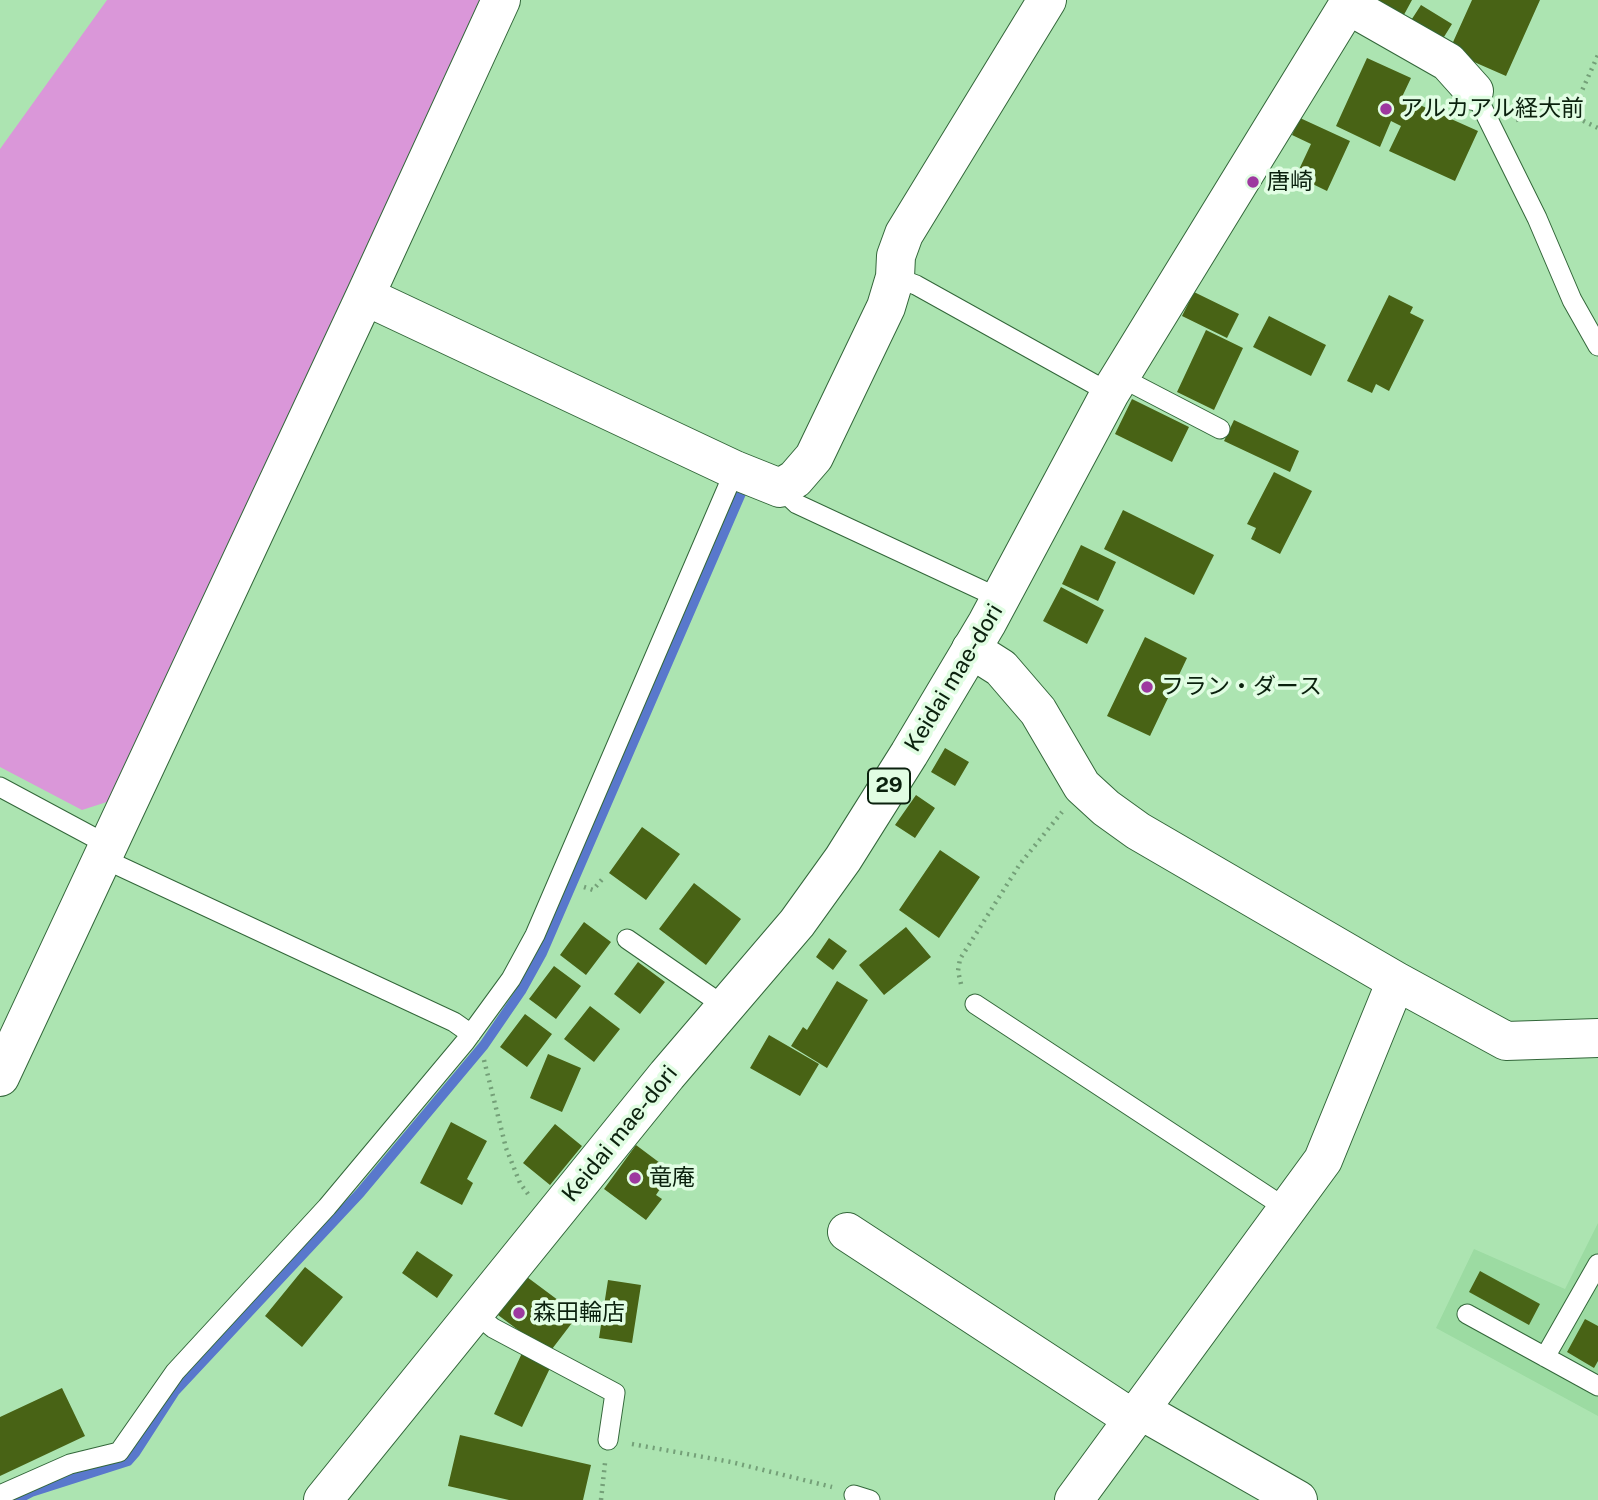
<!DOCTYPE html>
<meta charset="utf-8">
<style>
body{margin:0}
canvas{display:block;background:#ace4b1}
</style>
<canvas width="1598" height="1500"></canvas>
<script>
const ctx = document.querySelector('canvas').getContext('2d');
ctx.lineJoin = 'round';
function fill(path, color) { ctx.fillStyle = color; ctx.fill(path, 'evenodd'); }
const toPath = rows => new Path2D(rows.map(r => 'M' + r).join(''));
function stroke(path, color, width, dash) { ctx.strokeStyle = color; ctx.lineWidth = width; ctx.lineCap = dash ? 'butt' : 'round'; ctx.setLineDash(dash || []); ctx.stroke(path); }
function write(font, color, halo, rows, align = 'center') {
  ctx.font = font + ' "Public Sans","Noto Sans JP",sans-serif'; ctx.lineWidth = 7; ctx.setLineDash([]); ctx.textBaseline = 'middle'; ctx.strokeStyle = halo; ctx.fillStyle = color; for (const [text, x, y, turn = 0] of rows) {
    ctx.save(); ctx.translate(x, y); ctx.rotate((+turn || 0) * Math.PI / 180); ctx.textAlign = isNaN(turn) ? turn : align; if (halo) ctx.strokeText(text, 0, 0); ctx.fillText(text, 0, 0); ctx.restore();
  }
}
const built = toPath([
 [1598,1223,1598,1416,1436,1328,1474,1249,1565,1289]
]);
const green = toPath([
 [107,0,486,0,113,800,82,810,0,767,0,149]
]);
const stream = toPath([
 [16,1500,31,1492,128,1461,135,1453,175,1391,360,1193,484,1045,521,991,542,953,742,491]
]);
const building = toPath([
 [1374,0,1412,0,1400,22],
 [1472,0,1540,0,1506,76,1449,51],
 [1421,5,1452,24,1439,45,1408,25],
 [1367,58,1411,78,1402,97,1478,131,1455,181,1389,151,1401,126,1391,121,1380,147,1336,126],
 [1300,118,1350,141,1327,191,1296,176,1311,144,1292,135],
 [1194,292,1239,314,1227,338,1182,316],
 [1389,295,1413,307,1410,313,1424,320,1389,391,1376,384,1372,393,1347,381],
 [1269,316,1326,345,1311,376,1253,347],
 [1206,330,1243,348,1214,410,1177,392],
 [1132,399,1189,427,1172,462,1115,434],
 [1234,420,1299,451,1290,472,1224,441],
 [1274,472,1312,491,1280,554,1251,539,1256,528,1247,524],
 [1123,510,1214,555,1194,595,1104,549],
 [1081,545,1116,562,1098,601,1062,584],
 [1061,587,1104,610,1087,644,1043,621],
 [1145,637,1187,658,1150,736,1107,716],
 [945,748,969,762,955,786,931,772],
 [916,795,935,808,915,838,895,825],
 [642,827,680,854,646,900,609,873],
 [940,850,980,877,939,938,899,910],
 [694,883,741,919,706,965,659,929],
 [584,922,611,942,586,975,560,955],
 [906,927,931,957,884,995,859,965],
 [829,938,847,951,833,970,816,957],
 [638,962,665,982,640,1014,614,994],
 [554,966,581,986,556,1019,529,999],
 [837,981,868,1000,827,1068,791,1046,803,1027,807,1030],
 [590,1006,620,1029,594,1062,564,1039],
 [525,1014,552,1034,527,1067,500,1047],
 [769,1035,819,1064,800,1096,750,1068],
 [548,1054,581,1068,562,1112,530,1098],
 [451,1122,487,1141,467,1179,473,1183,462,1205,420,1183],
 [555,1124,582,1146,550,1185,523,1163],
 [636,1145,664,1166,652,1183,660,1189,656,1195,662,1199,646,1220,604,1189],
 [417,1251,453,1275,437,1298,402,1273],
 [305,1267,343,1297,302,1347,265,1316],
 [1480,1271,1540,1304,1529,1325,1469,1292],
 [527,1277,578,1315,549,1353,498,1315],
 [608,1280,641,1285,632,1343,599,1338],
 [1585,1319,1598,1326,1598,1361,1594,1368,1567,1352],
 [522,1353,551,1366,522,1427,494,1414],
 [62,1388,85,1436,0,1476,0,1417],
 [460,1435,591,1465,583,1500,509,1500,448,1486]
]);
const path = toPath([
 [1571,115,1598,55],
 [1516,120,1556,111,1571,115,1598,128],
 [584,887,593,890,604,877],
 [961,984,958,971,960,959,1020,864,1062,812],
 [484,1060,506,1148,520,1183,528,1194],
 [632,1444,731,1462,832,1487],
 [601,1500,605,1463]
]);
const service = toPath([
 [1474,91,1537,218,1572,300,1598,346],
 [895,277,916,285,1110,393],
 [1120,377,1220,429],
 [780,488,797,504,1001,599],
 [0,787,108,845],
 [102,858,454,1022,471,1034],
 [627,939,727,1008],
 [975,1004,1287,1209],
 [475,1313,493,1328,615,1393,608,1440],
 [1467,1314,1598,1386],
 [1545,1357,1598,1264],
 [0,1495,70,1464,119,1452,175,1372,327,1207,465,1042,511,979,535,935,735,470],
 [854,1495,870,1500]
]);
const minor = toPath([
 [1348,5,1448,62,1474,91],
 [365,296,735,470,780,488,795,479,814,457,886,307,895,277,896,256,904,234,1047,0],
 [971,649,1001,668,1038,711,1082,786,1106,808,1138,831,1396,981,1506,1041,1598,1038],
 [0,1077,365,296,501,0],
 [847,1232,1133,1419],
 [1140,1410,1298,1500],
 [1074,1500,1323,1160,1396,981]
]);
const primary = toPath([
 [323,1500,667,1075,797,923,843,859,909,754,987,623,1110,393,1351,0]
]);
const markers = [
 [1386,109,7,"#9d399f"],
 [1253,182,7,"#9d399f"],
 [1147,687,7,"#9d399f"],
 [635,1178,7,"#9d399f"],
 [519,1313,7,"#9d399f"]
];
const shields = [
 [889,786,42]
];
const shieldNames = [
 ["29",889,786]
];
const poiNames = [
 ["アルカアル経大前",1400,109],
 ["唐崎",1267,182],
 ["フラン・ダース",1161,687],
 ["竜庵",649,1178],
 ["森田輪店",533,1313]
];
const streetNames = [
 ["Keidai mae-dori",954,678,-59],
 ["Keidai mae-dori",620,1134,-51]
];
fill(built, '#9cdba2');
fill(green, '#da97d9');
stroke(stream, '#5978cc', 10);
fill(building, '#486315');
stroke(service, '#33673a', 21);
stroke(minor, '#33673a', 40);
stroke(primary, '#33673a', 40);
stroke(path, '#74a078', 4.5, [2, 5]);
stroke(service, '#fff', 19);
stroke(minor, '#fff', 38);
stroke(primary, '#fff', 38);
for (const [x, y, r, color] of markers) { const dot = new Path2D(); dot.arc(x, y, r, 0, 2 * Math.PI); ctx.fillStyle = color; ctx.fill(dot); stroke(dot, '#e1fde3', 2.5); }
for (const [x, y, w] of shields) { const box = new Path2D(); box.roundRect(x - w / 2, y - 17.5, w, 35, 5); ctx.fillStyle = '#e1fde3'; ctx.fill(box); stroke(box, '#0b210e', 2); }
write('bold 21px', '#0b210e', null, shieldNames);
write('23px', '#0b210e', '#e1fde3', poiNames, 'left');
write('23px', '#0b210e', '#e1fde3', streetNames);
</script>
